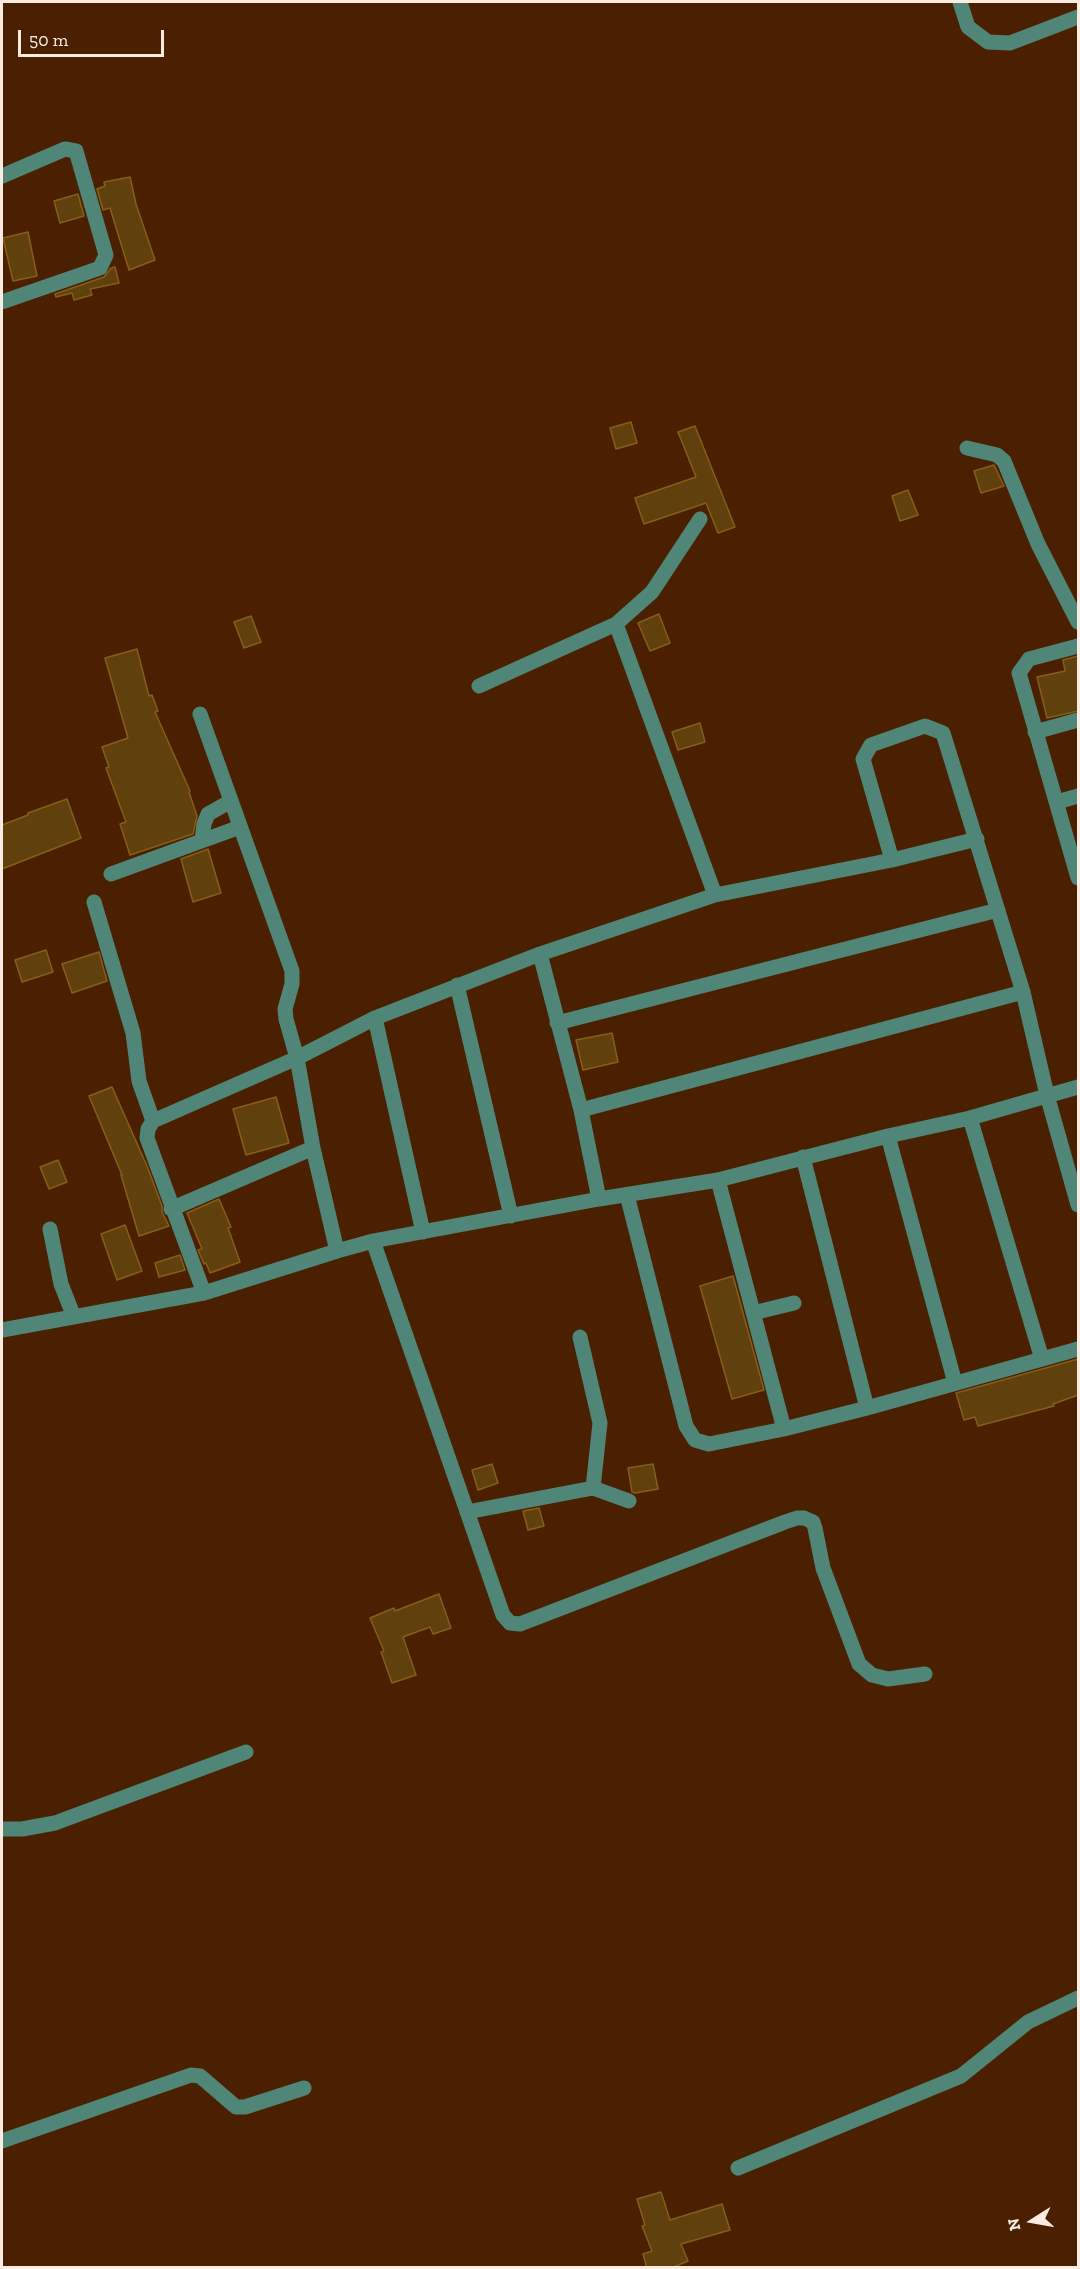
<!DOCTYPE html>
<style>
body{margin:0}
#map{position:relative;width:1080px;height:2269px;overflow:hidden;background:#4a2000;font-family:"Zilla Slab",serif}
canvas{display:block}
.frame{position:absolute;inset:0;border:3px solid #faece3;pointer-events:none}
.north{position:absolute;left:1002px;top:2191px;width:60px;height:60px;-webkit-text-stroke:4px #4a2000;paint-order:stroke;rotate:259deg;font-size:16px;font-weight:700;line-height:24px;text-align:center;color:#faece3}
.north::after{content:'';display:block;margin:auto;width:21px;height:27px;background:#faece3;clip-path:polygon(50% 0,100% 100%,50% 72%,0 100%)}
.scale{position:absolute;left:18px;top:30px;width:146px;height:27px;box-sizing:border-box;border:3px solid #faece3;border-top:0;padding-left:8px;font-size:18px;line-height:21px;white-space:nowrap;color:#faece3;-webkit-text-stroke:4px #4a2000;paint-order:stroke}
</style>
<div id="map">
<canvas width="1080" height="2269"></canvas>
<div class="frame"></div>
<div class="north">N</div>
<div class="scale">50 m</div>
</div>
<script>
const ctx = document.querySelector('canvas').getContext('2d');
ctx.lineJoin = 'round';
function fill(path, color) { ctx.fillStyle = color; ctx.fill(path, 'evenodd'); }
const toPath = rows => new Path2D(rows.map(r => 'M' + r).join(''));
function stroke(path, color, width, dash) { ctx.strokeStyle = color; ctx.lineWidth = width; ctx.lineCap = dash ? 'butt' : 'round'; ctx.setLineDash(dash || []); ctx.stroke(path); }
const building = toPath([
 [130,177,136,204,155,260,129,270,110,208,103,210,97,189,105,186,104,182,130,177],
 [78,194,84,216,60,223,54,201,78,194],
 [28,232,37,276,13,281,3,238,28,232],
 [115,267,119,283,90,289,92,295,74,300,72,293,56,297,55,294,104,277,111,268,115,267],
 [631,422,637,443,616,449,610,428,631,422],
 [695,426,735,527,718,533,706,503,644,524,635,498,696,477,678,432,695,426],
 [994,465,1004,486,981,493,974,471,994,465],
 [908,490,918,515,900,521,892,496,908,490],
 [659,614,670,643,650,651,638,623,659,614],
 [251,616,261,642,244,648,234,622,251,616],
 [137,649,149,696,152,695,158,711,155,712,190,791,189,792,197,816,193,834,130,855,120,824,126,822,106,768,109,767,102,747,128,738,105,658,137,649],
 [1078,656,1078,711,1047,718,1037,677,1065,671,1063,660,1078,656],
 [700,723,705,742,678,750,672,732,700,723],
 [67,799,81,838,2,869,2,825,28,815,28,813,67,799],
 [208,849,221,893,193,902,181,859,208,849],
 [46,950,53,972,22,982,15,960,46,950],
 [99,952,107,981,72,993,62,964,99,952],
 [612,1033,618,1062,583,1070,576,1040,612,1033],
 [112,1087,147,1166,162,1206,162,1212,169,1226,139,1236,121,1175,122,1175,89,1096,112,1087],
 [276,1097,289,1143,246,1155,233,1109,276,1097],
 [58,1160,67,1182,49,1189,40,1167,58,1160],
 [219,1199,231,1227,228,1228,240,1262,210,1273,206,1263,204,1264,198,1250,202,1249,187,1213,219,1199],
 [125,1225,142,1271,117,1280,101,1234,125,1225],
 [180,1255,185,1270,159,1277,155,1263,180,1255],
 [733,1276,764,1390,732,1399,700,1286,733,1276],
 [1078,1359,1078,1395,1053,1404,1054,1406,978,1426,975,1417,964,1420,956,1393,1078,1359],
 [492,1464,498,1483,478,1490,472,1470,492,1464],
 [653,1464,658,1489,635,1493,632,1492,628,1468,653,1464],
 [539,1508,544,1526,528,1530,523,1511,539,1508],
 [439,1594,451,1628,433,1634,430,1627,403,1637,416,1675,392,1683,381,1652,384,1651,370,1618,394,1608,395,1611,439,1594],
 [661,2192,670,2220,722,2204,730,2230,681,2244,688,2261,671,2268,647,2268,643,2254,652,2251,642,2226,645,2225,637,2199,661,2192]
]);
const minor = toPath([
 [960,2,968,27,988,42,1010,43,1078,17],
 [2,176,65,149,76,151,106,255,100,268,2,302],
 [967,448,997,455,1004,461,1038,544,1078,622],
 [616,624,715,895],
 [1078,646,1029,659,1019,673,1078,878],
 [479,686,616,624,652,592,700,519],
 [200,714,292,971,292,984,285,1009,286,1019,297,1058,313,1148,337,1251],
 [1035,732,1078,720],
 [1057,802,1078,796],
 [202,840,204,824,208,814,231,801],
 [892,860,863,759,871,745,925,726,943,733,1023,992,1047,1095,1078,1205],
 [111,874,240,827],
 [94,902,133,1033,139,1081,153,1121],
 [540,954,581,1110,599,1199],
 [457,985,511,1216],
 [375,1018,423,1232],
 [557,1023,998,910],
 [581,1110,1023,992],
 [970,1118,1042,1359],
 [888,1136,955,1383],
 [803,1157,867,1408],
 [718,1180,784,1429],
 [627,1195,686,1426,695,1440,709,1444,784,1429,867,1408,1078,1349],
 [171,1209,313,1148],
 [50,1229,61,1284,74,1317],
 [373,1241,503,1615,510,1623,520,1624,785,1522,797,1518,804,1518,813,1522,815,1528,823,1568,859,1664,872,1675,888,1679,925,1674],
 [204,1293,147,1138,148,1129,153,1121,297,1058,375,1018,540,954,715,895,892,860,977,839],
 [753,1313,794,1303],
 [2,1330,204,1293,337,1251,373,1241,599,1199,718,1180,888,1136,970,1118,1078,1087],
 [580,1337,600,1423,593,1488],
 [467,1512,593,1488,629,1501],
 [2,1829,22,1829,55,1823,246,1752],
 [2,2141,191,2075,200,2076,236,2107,245,2107,304,2088],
 [738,2168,961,2076,1028,2022,1078,1998]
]);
fill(building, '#60400c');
stroke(building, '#885d1a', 1.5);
stroke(minor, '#4f8677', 15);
</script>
